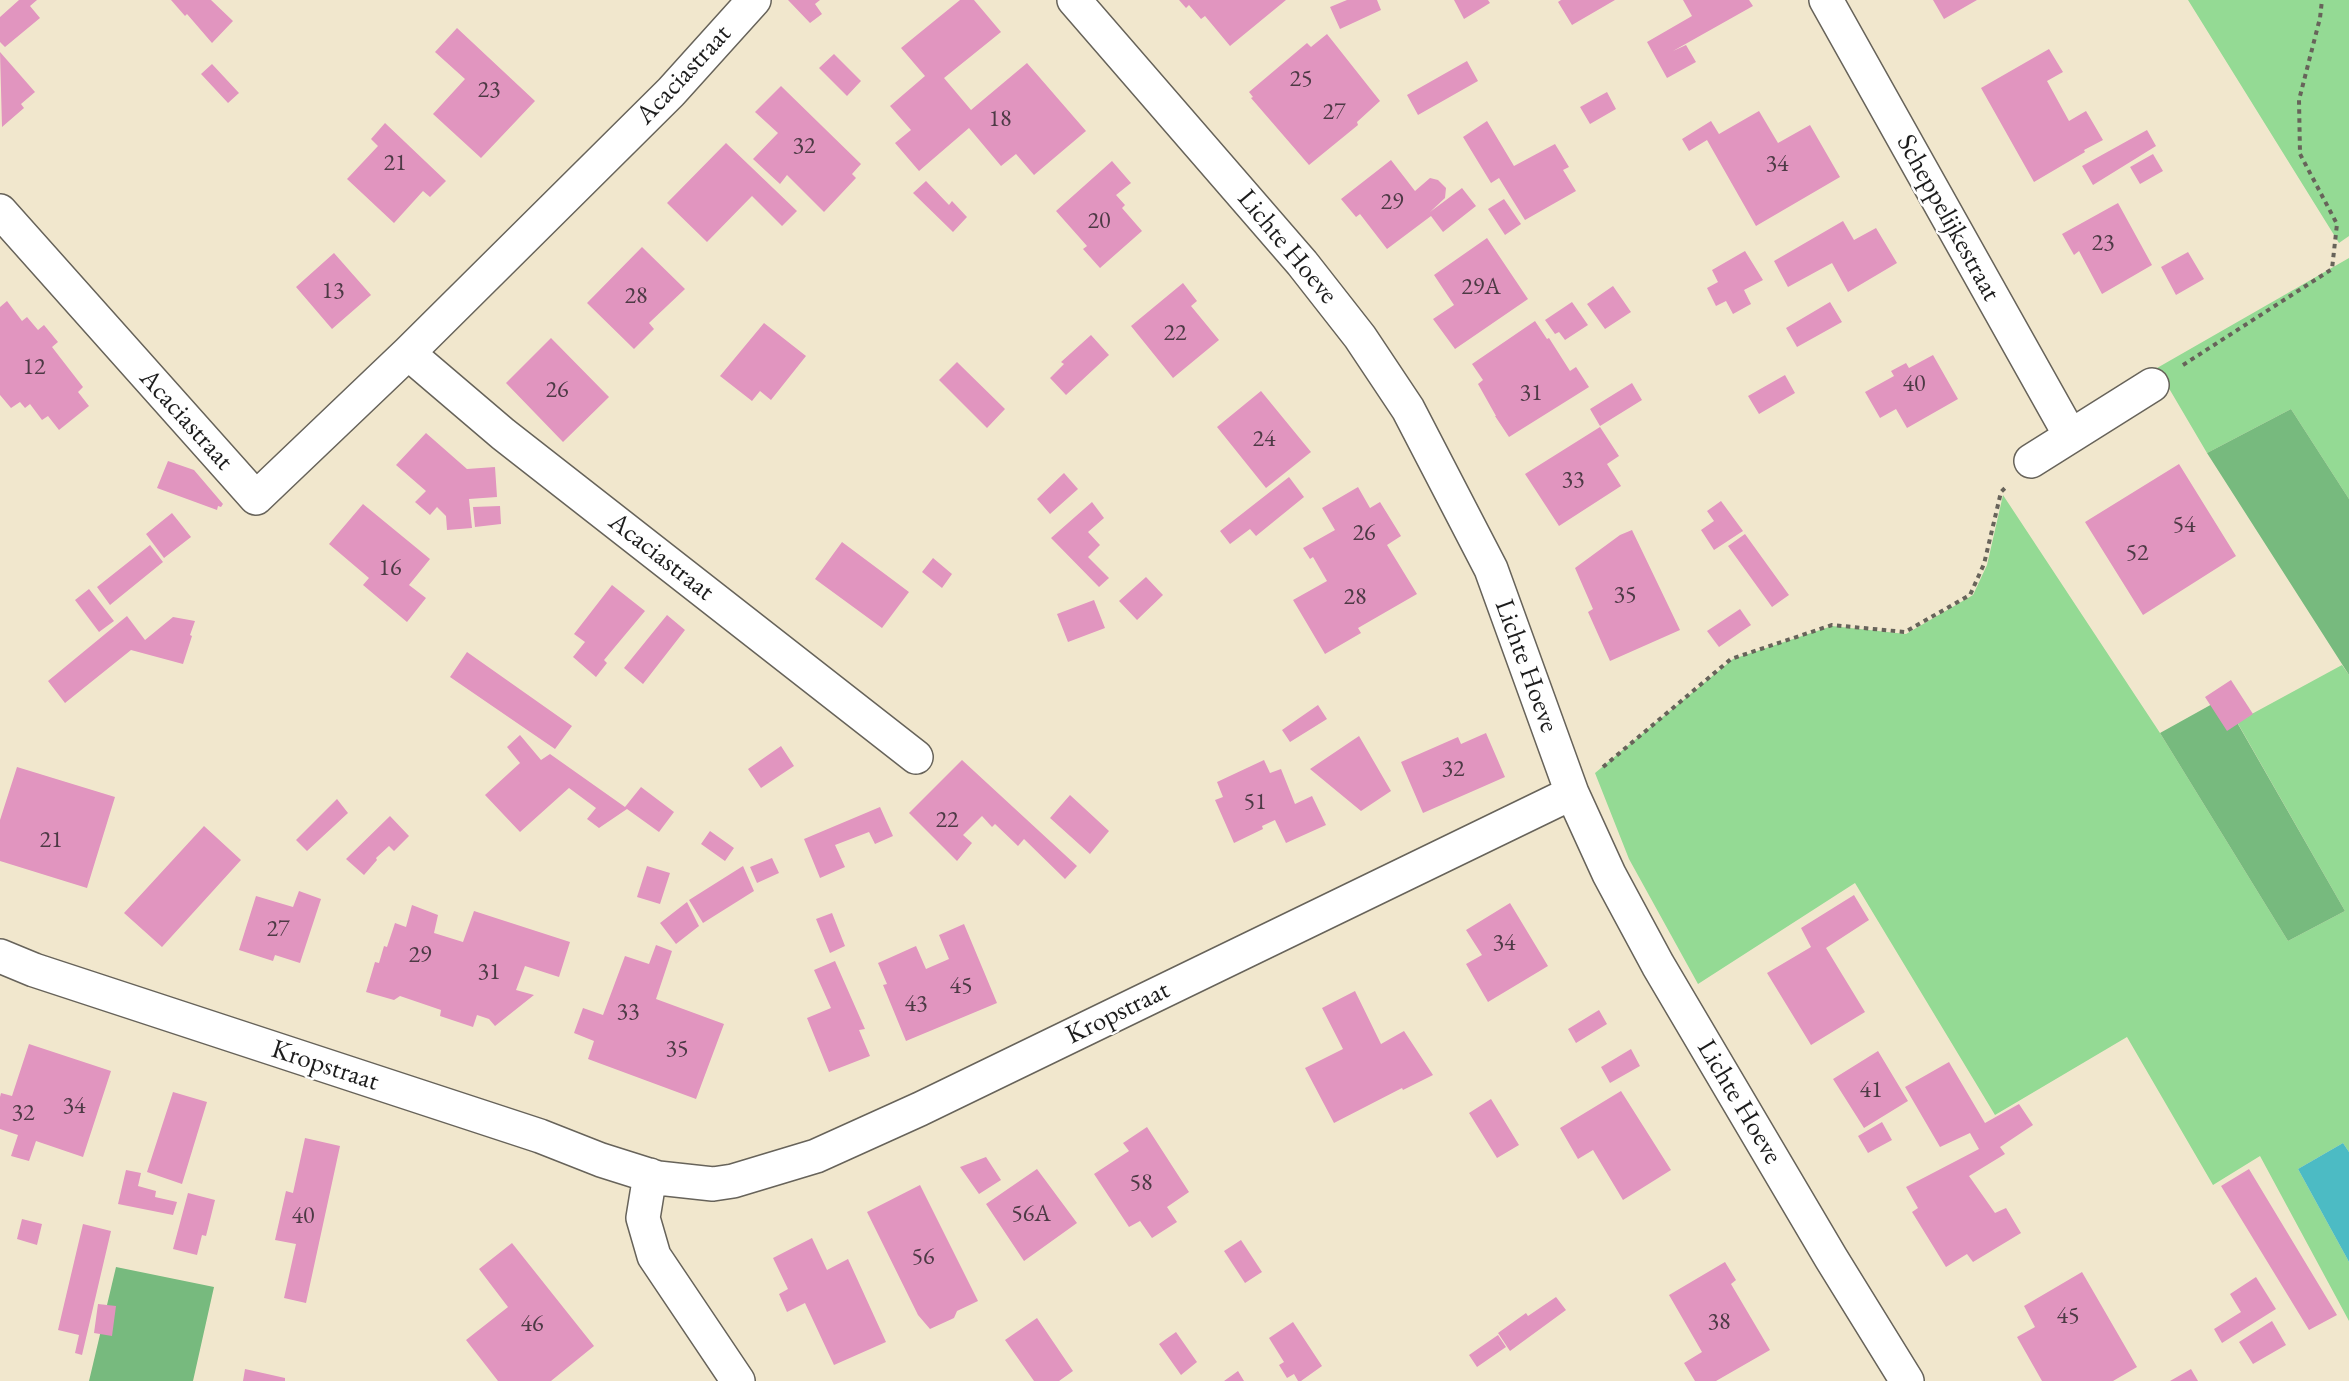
<!DOCTYPE html>
<style>
body{margin:0}
canvas{display:block;background:#f1e7cd}
</style>
<canvas width="2349" height="1381"></canvas>
<script>
const ctx = document.querySelector('canvas').getContext('2d');
ctx.lineJoin = 'round';
function fill(path, color) { ctx.fillStyle = color; ctx.fill(path, 'evenodd'); }
const toPath = rows => new Path2D(rows.map(r => 'M' + r).join(''));
function stroke(path, color, width, dash) { ctx.strokeStyle = color; ctx.lineWidth = width; ctx.lineCap = dash ? 'butt' : 'round'; ctx.setLineDash(dash || []); ctx.stroke(path); }
function write(font, color, halo, rows, align = 'center') {
  ctx.font = font + ' "EB Garamond",serif'; ctx.lineWidth = 5; ctx.setLineDash([]); ctx.textBaseline = 'middle'; ctx.strokeStyle = halo; ctx.fillStyle = color; for (const [text, x, y, turn = 0] of rows) {
    ctx.save(); ctx.translate(x, y); ctx.rotate((+turn || 0) * Math.PI / 180); ctx.textAlign = isNaN(turn) ? turn : align; if (halo) ctx.strokeText(text, 0, 0); ctx.fillText(text, 0, 0); ctx.restore();
  }
}
const green = toPath([
 [2188,0,2349,0,2349,236,2339,243],
 [2349,258,2349,499,2291,409,2207,453,2157,368],
 [2003,495,2160,733,2288,941,2345,911,2237,722,2342,665,2349,675,2349,1152,2343,1143,2298,1169,2349,1262,2349,1321,2260,1156,2213,1185,2127,1037,1995,1115,1855,883,1698,984,1629,859,1595,773,1733,659,1832,626,1906,634,1973,595,1987,565]
]);
const forest = toPath([
 [2291,409,2349,499,2349,675,2207,453],
 [2223,698,2345,911,2288,941,2160,733],
 [116,1267,214,1287,193,1381,89,1381]
]);
const water = toPath([
 [2343,1143,2349,1152,2349,1262,2298,1169]
]);
const building = toPath([
 [19,0,37,0,30,6,40,18,5,47,0,42,0,17],
 [171,0,211,0,233,21,212,43,187,14,185,16],
 [788,0,820,0,815,4,822,14,810,23],
 [960,0,974,0,1001,32,944,78,971,110,1027,63,1086,131,1034,175,1016,154,1001,166,969,128,919,171,895,143,911,130,890,106,925,76,901,48],
 [1179,0,1286,0,1230,46,1205,16,1201,19,1189,5,1186,8],
 [1347,0,1377,0,1381,10,1340,29,1330,7],
 [1454,0,1488,0,1490,3,1464,19],
 [1561,0,1615,0,1572,25,1558,2],
 [1683,0,1749,0,1753,6,1673,51,1686,45,1696,62,1667,78,1647,42,1692,16],
 [1933,0,1977,0,1944,19],
 [457,28,535,101,481,158,433,114,465,79,435,52],
 [1327,34,1380,101,1357,122,1358,125,1309,165,1251,98,1253,97,1249,92,1307,43,1311,47],
 [2049,49,2063,72,2047,81,2069,121,2086,111,2103,140,2084,150,2085,152,2034,182,1981,88],
 [0,52,35,92,21,104,24,108,2,127],
 [834,54,861,81,847,96,819,68],
 [1467,61,1478,81,1418,115,1407,95],
 [212,64,239,93,228,103,201,74],
 [781,86,861,164,852,174,856,178,824,212,787,175,780,184,753,159,778,133,755,112],
 [1607,92,1616,109,1590,124,1580,107],
 [1759,111,1778,143,1810,125,1840,177,1756,226,1707,140,1689,151,1682,139,1711,121,1719,134],
 [1487,121,1514,166,1555,144,1569,167,1563,170,1576,191,1525,220,1499,178,1491,183,1463,137],
 [385,123,446,181,430,197,423,191,394,223,347,179,378,146,371,139],
 [2147,130,2156,146,2093,185,2082,166],
 [726,143,797,211,782,226,752,196,707,242,667,203],
 [2153,154,2163,171,2140,184,2130,167],
 [1391,160,1415,191,1430,178,1438,180,1446,188,1445,198,1430,212,1462,188,1476,206,1443,232,1431,216,1387,249,1360,214,1356,217,1341,199],
 [1112,161,1131,183,1116,195,1125,205,1122,208,1142,231,1100,268,1083,249,1087,246,1056,211],
 [926,181,949,205,952,201,967,217,953,232,913,193],
 [1504,199,1521,224,1505,235,1488,209],
 [2118,203,2152,265,2102,294,2079,251,2074,255,2062,234],
 [1843,221,1854,240,1876,228,1897,263,1848,292,1832,263,1788,287,1774,261],
 [1487,238,1528,299,1455,349,1433,319,1454,305,1434,275],
 [642,247,685,289,649,323,654,329,634,349,587,303],
 [1745,251,1763,280,1744,290,1751,304,1733,314,1726,301,1716,306,1707,288,1718,282,1712,270],
 [2188,252,2204,279,2176,295,2161,267],
 [334,253,371,295,332,329,296,287],
 [1183,283,1197,301,1191,306,1219,340,1173,378,1131,326],
 [1613,286,1631,312,1605,329,1587,304],
 [7,301,22,321,27,317,38,330,44,325,58,342,52,347,83,387,78,392,89,406,59,430,48,416,42,420,30,404,25,408,20,402,11,408,0,395,0,307],
 [1572,302,1588,325,1565,340,1559,332,1555,334,1545,320],
 [1830,302,1842,322,1797,347,1786,328],
 [1535,321,1547,339,1549,338,1570,371,1576,367,1589,387,1509,437,1495,416,1496,416,1478,384,1483,380,1472,364],
 [764,323,806,356,771,400,760,391,752,401,720,376],
 [1091,335,1109,355,1066,395,1050,378,1064,364,1061,362],
 [551,338,609,397,563,442,506,383],
 [1933,355,1958,399,1907,428,1896,409,1880,418,1865,392,1894,376,1891,371,1906,363,1909,368],
 [957,362,1005,409,987,428,939,380],
 [1785,375,1795,393,1759,414,1748,396],
 [1632,383,1642,400,1600,426,1590,409],
 [1261,391,1311,452,1266,488,1217,427],
 [1600,427,1619,456,1607,464,1621,486,1559,526,1525,474],
 [426,433,467,469,495,467,497,497,469,499,472,528,447,530,446,516,437,507,430,515,415,502,426,491,396,465],
 [168,461,194,470,223,504,221,507,218,506,217,510,157,488],
 [2179,464,2236,556,2143,615,2085,522],
 [1064,473,1078,489,1050,514,1037,499],
 [1289,477,1304,497,1256,536,1250,529,1230,544,1220,531],
 [1358,487,1370,508,1380,502,1401,536,1387,545,1417,594,1358,628,1361,633,1325,654,1293,600,1327,581,1313,557,1310,559,1303,548,1335,530,1322,508],
 [1721,501,1743,531,1714,550,1701,530,1714,521,1707,511],
 [1092,502,1104,518,1088,532,1100,545,1088,557,1109,578,1099,587,1051,538],
 [363,504,430,559,409,585,426,598,407,622,363,585,369,578,329,544],
 [500,506,501,524,475,527,473,507],
 [172,513,191,537,164,558,146,534],
 [1632,530,1680,630,1610,661,1588,612,1593,609,1575,568,1620,535],
 [1745,534,1789,595,1772,607,1728,546],
 [842,542,909,592,882,628,815,579],
 [150,545,163,562,110,605,97,587],
 [933,558,952,574,942,588,922,572],
 [1146,577,1163,595,1137,620,1119,601],
 [612,585,645,611,604,660,607,663,596,677,573,657,585,642,574,634],
 [89,589,114,621,99,632,75,600],
 [1094,600,1105,628,1068,642,1057,614],
 [1740,609,1751,625,1719,647,1707,631],
 [667,615,685,630,643,684,624,668],
 [127,616,145,640,173,617,195,621,190,635,192,636,183,664,131,650,65,703,48,681],
 [467,652,572,726,555,749,450,677],
 [2231,680,2253,714,2227,731,2205,697],
 [1318,705,1327,719,1290,742,1282,730],
 [1486,733,1505,777,1423,813,1401,762,1458,737,1461,744],
 [520,735,541,760,550,754,625,807,641,787,674,812,659,832,627,809,599,828,587,819,596,808,569,788,520,832,485,795,520,763,507,747],
 [1359,736,1391,791,1361,811,1310,769],
 [781,746,794,766,761,788,748,769],
 [962,760,1077,866,1065,879,1024,839,1018,846,995,824,992,827,982,816,963,835,972,843,957,861,909,813],
 [1264,760,1270,773,1281,769,1295,804,1312,796,1326,825,1286,843,1275,820,1262,826,1263,829,1234,843,1215,800,1223,797,1217,782],
 [17,767,115,797,87,888,0,861,0,820],
 [1070,795,1109,831,1090,854,1050,818],
 [337,799,348,813,307,851,296,840],
 [880,807,893,836,875,844,869,832,835,845,845,867,820,878,804,839],
 [390,816,409,836,394,851,389,846,376,858,377,860,364,875,346,859],
 [204,826,241,860,162,947,124,913],
 [710,831,734,848,725,861,701,844],
 [772,858,779,873,757,883,750,867],
 [647,866,670,873,660,904,637,897],
 [743,866,754,891,703,923,689,900],
 [299,891,321,899,300,963,275,955,273,961,239,950,256,896,293,907],
 [1854,895,1869,920,1826,948,1865,1012,1811,1045,1767,973,1811,947,1801,928],
 [687,902,699,926,676,944,660,923],
 [1510,903,1548,966,1488,1002,1466,964,1482,955,1466,930],
 [412,905,438,915,434,933,463,942,474,911,570,942,559,977,525,966,516,990,534,995,495,1026,489,1019,477,1015,473,1027,440,1016,441,1010,400,996,394,1000,366,992,375,962,379,963,384,946,387,947,395,923,406,927],
 [832,913,845,946,830,953,816,919],
 [964,924,997,1003,906,1041,883,985,887,984,878,963,916,946,926,969,949,959,939,935],
 [656,945,672,951,656,999,724,1024,696,1099,588,1059,594,1041,574,1033,583,1008,603,1015,625,956,649,964],
 [835,961,865,1029,859,1030,870,1056,829,1072,807,1018,831,1008,814,970],
 [1355,991,1381,1044,1404,1031,1433,1075,1403,1090,1402,1088,1334,1123,1305,1068,1343,1049,1322,1008],
 [1599,1010,1607,1024,1576,1043,1568,1029],
 [29,1044,111,1071,83,1157,36,1141,29,1161,11,1156,18,1135,0,1129,0,1097,1,1093,12,1096],
 [1631,1049,1640,1066,1610,1083,1601,1067],
 [1878,1051,1908,1101,1864,1128,1833,1079],
 [1949,1062,1985,1123,2019,1104,2033,1125,2000,1147,2005,1154,1969,1176,1995,1213,2006,1208,2021,1233,1973,1262,1967,1254,1946,1267,1912,1212,1918,1208,1906,1187,1979,1149,1970,1133,1940,1147,1905,1087],
 [1621,1091,1671,1170,1623,1200,1593,1150,1578,1159,1560,1128],
 [173,1092,207,1102,182,1184,147,1172],
 [1491,1099,1519,1145,1497,1158,1469,1113],
 [1882,1122,1892,1140,1868,1153,1858,1136],
 [1147,1127,1189,1192,1167,1207,1177,1222,1152,1238,1140,1221,1129,1227,1094,1174,1129,1151,1123,1143],
 [305,1138,340,1146,306,1303,284,1298,296,1244,275,1240,286,1191,293,1193],
 [986,1157,1001,1180,979,1194,960,1167],
 [1037,1169,1077,1223,1024,1261,986,1204],
 [2249,1169,2337,1315,2309,1330,2221,1186],
 [126,1170,141,1173,138,1186,156,1191,155,1197,177,1202,173,1215,118,1204],
 [920,1185,978,1301,957,1311,954,1318,930,1329,918,1315,867,1212],
 [188,1193,215,1200,206,1236,202,1235,197,1255,173,1249],
 [22,1219,42,1224,37,1245,17,1239],
 [83,1224,111,1231,82,1355,75,1353,79,1335,58,1330],
 [812,1238,827,1270,848,1259,886,1342,834,1365,805,1303,787,1312,779,1294,788,1289,773,1258],
 [1241,1240,1262,1272,1245,1283,1224,1251],
 [512,1243,594,1346,551,1381,498,1381,466,1340,508,1307,479,1269],
 [1725,1262,1736,1280,1731,1284,1770,1350,1716,1381,1695,1381,1684,1363,1702,1352,1669,1295],
 [2082,1272,2137,1367,2113,1381,2042,1381,2017,1337,2035,1327,2024,1306],
 [2256,1277,2276,1309,2222,1343,2214,1329,2241,1312,2230,1294],
 [1556,1297,1566,1310,1510,1351,1498,1333,1526,1313,1528,1316],
 [98,1304,116,1306,112,1336,94,1333],
 [1037,1318,1073,1371,1059,1381,1034,1381,1005,1340],
 [2272,1321,2286,1345,2253,1364,2239,1342],
 [1293,1322,1322,1366,1301,1381,1298,1381,1294,1374,1287,1378,1279,1365,1284,1362,1269,1338],
 [1176,1332,1197,1362,1181,1375,1159,1344],
 [1498,1335,1506,1347,1477,1367,1469,1355],
 [245,1369,285,1378,285,1381,243,1381],
 [2191,1369,2198,1381,2170,1381],
 [1238,1371,1244,1381,1224,1381]
]);
const path = toPath([
 [2183,365,2332,269,2337,224,2300,154,2299,100,2320,18,2322,0],
 [1603,767,1731,659,1832,625,1905,632,1970,595,1984,564,2001,492,2005,488]
]);
const minor = toPath([
 [1074,0,1302,263,1360,337,1408,409,1491,569,1572,793,1609,874,1658,965,1831,1258,1907,1381],
 [1826,0,2070,435],
 [0,211,256,498,408,353,671,92,754,0],
 [408,353,503,434,916,757],
 [2031,461,2152,385],
 [0,956,34,970,540,1136,601,1160,658,1178,713,1184,733,1181,816,1156,920,1109,1572,793],
 [650,1175,643,1218,654,1256,738,1381]
]);
const numberNames = [
 ["25",1301,79],
 ["23",489,90],
 ["27",1334,112],
 ["18",1000,119],
 ["32",804,146],
 ["21",395,163],
 ["34",1777,164],
 ["29",1392,202],
 ["20",1099,221],
 ["23",2103,243],
 ["29A",1481,287],
 ["13",333,291],
 ["28",636,296],
 ["22",1175,333],
 ["12",34,367],
 ["40",1914,384],
 ["26",557,390],
 ["31",1531,393],
 ["24",1264,439],
 ["33",1573,480],
 ["54",2184,525],
 ["26",1364,533],
 ["52",2137,553],
 ["16",390,568],
 ["35",1625,595],
 ["28",1355,597],
 ["32",1453,769],
 ["51",1255,802],
 ["22",947,820],
 ["21",51,840],
 ["27",278,929],
 ["34",1504,943],
 ["29",420,955],
 ["31",489,972],
 ["45",961,986],
 ["43",916,1004],
 ["33",628,1012],
 ["35",677,1049],
 ["41",1871,1090],
 ["34",74,1106],
 ["32",23,1113],
 ["58",1141,1183],
 ["56A",1031,1214],
 ["40",303,1216],
 ["56",923,1257],
 ["45",2068,1316],
 ["38",1719,1322],
 ["46",532,1324]
];
const streetNames = [
 ["Acaciastraat",684,75,-47],
 ["Scheppelijkestraat",1948,218,61],
 ["Lichte Hoeve",1287,247,50],
 ["Acaciastraat",186,420,48],
 ["Acaciastraat",661,557,38],
 ["Lichte Hoeve",1526,666,70],
 ["Kropstraat",1118,1013,-26],
 ["Kropstraat",325,1066,18],
 ["Lichte Hoeve",1739,1102,59]
];
fill(green, '#94da94');
fill(forest, '#77ba7e');
fill(water, '#4cbbc4');
fill(building, '#e195bf');
stroke(minor, '#67635a', 36);
stroke(path, '#67635a', 4, [4.5, 4.5]);
stroke(minor, '#fff', 33);
write('24px', '#4d3a45', null, numberNames);
write('27px', '#1c1c1c', '#fff', streetNames);
</script>
